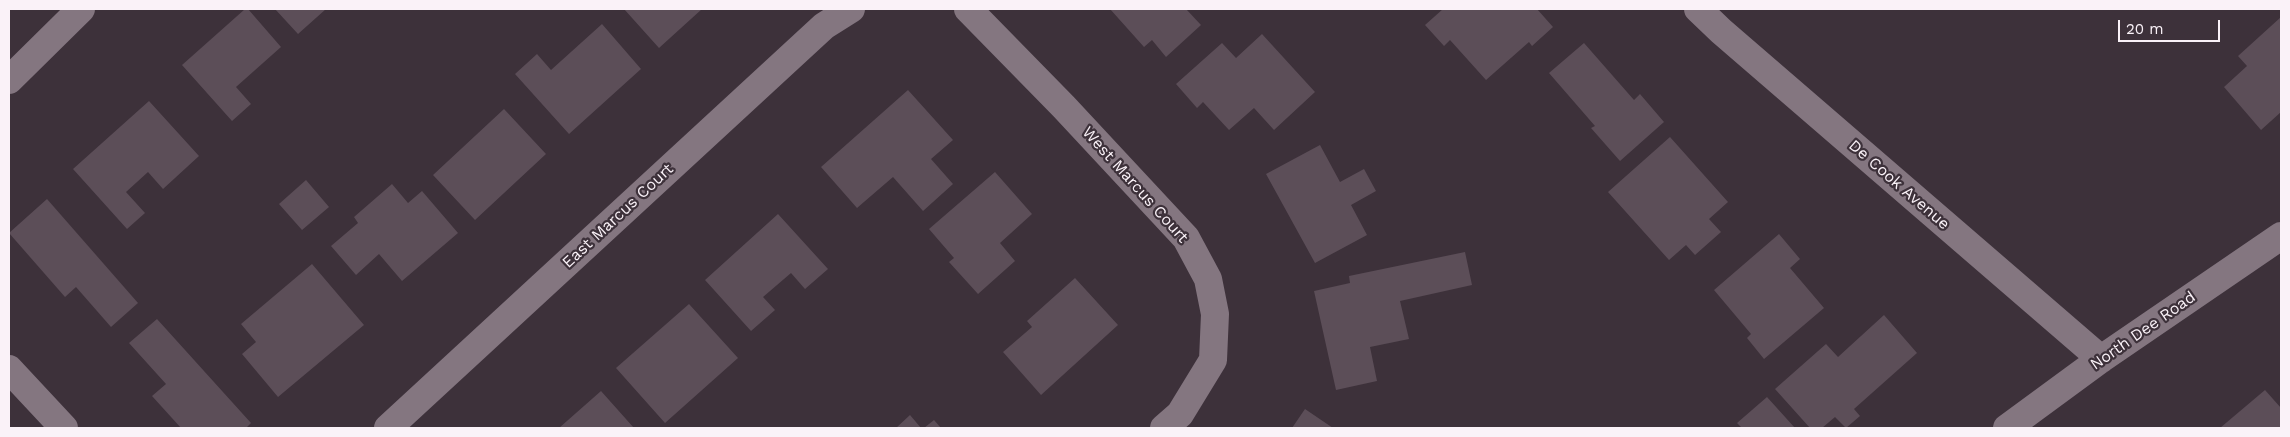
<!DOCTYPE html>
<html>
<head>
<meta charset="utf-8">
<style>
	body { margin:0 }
	#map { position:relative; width:2290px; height:437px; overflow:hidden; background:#3d313a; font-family:"Work Sans",sans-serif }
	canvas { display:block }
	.frame { position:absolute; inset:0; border:10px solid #faf2f8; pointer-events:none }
	.scale { position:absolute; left:2118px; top:20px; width:102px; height:22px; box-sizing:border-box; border:2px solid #faf2f8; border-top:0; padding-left:6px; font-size:15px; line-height:18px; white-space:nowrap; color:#faf2f8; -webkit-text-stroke:4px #3d313a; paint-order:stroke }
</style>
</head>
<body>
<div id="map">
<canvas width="2290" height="437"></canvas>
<div class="frame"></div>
<div class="scale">20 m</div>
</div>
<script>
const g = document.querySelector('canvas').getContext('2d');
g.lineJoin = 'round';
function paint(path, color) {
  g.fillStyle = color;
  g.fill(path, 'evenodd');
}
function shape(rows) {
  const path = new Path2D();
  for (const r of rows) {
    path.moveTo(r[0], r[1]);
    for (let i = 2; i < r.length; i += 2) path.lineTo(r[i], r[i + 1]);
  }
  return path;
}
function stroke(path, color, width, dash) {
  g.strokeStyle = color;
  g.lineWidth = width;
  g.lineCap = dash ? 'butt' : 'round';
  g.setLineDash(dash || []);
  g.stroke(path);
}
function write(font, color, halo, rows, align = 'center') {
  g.font = font + ' "Work Sans",sans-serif';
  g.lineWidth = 4.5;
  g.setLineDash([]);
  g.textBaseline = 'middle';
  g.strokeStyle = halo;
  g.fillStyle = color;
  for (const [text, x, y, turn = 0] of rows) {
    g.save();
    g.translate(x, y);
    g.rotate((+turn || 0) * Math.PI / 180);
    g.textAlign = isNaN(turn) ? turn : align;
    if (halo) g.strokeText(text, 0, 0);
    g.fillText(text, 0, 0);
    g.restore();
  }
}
paint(shape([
	[245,9,248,9,281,47,236,87,251,104,232,121,182,65],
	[275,9,326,9,298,34],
	[624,9,702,9,659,48],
	[1110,9,1186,9,1201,25,1166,57,1152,40,1144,47],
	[1443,9,1537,9,1553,27,1532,46,1529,42,1486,80,1450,40,1444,46,1425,25],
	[2281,17,2281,112,2261,130,2224,87,2247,66,2238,56],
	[602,24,641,69,569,134,515,74,537,54,551,70],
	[1262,34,1315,92,1274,130,1254,108,1229,130,1203,102,1197,108,1176,84,1222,43,1236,58],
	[1584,43,1634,100,1640,94,1664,122,1620,161,1591,128,1595,126,1549,73],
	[908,90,953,140,931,159,953,184,923,211,893,177,857,208,821,167],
	[149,101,199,156,163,189,148,172,126,192,145,213,127,229,73,169],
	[504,109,546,154,475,220,433,175],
	[1670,137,1728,202,1709,219,1721,232,1695,255,1686,245,1669,260,1608,192],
	[1320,145,1340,182,1364,169,1376,191,1351,205,1367,235,1315,263,1266,174],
	[995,172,1032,214,1000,243,1015,261,978,294,949,262,954,258,929,229],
	[306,180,329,207,302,230,279,204],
	[392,184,408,203,422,191,458,233,402,281,379,254,356,275,331,246,358,223,354,217],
	[47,199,138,303,111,327,76,287,65,297,9,233],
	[778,214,828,269,805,289,791,273,763,297,775,310,751,331,705,280],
	[1779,234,1800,259,1790,268,1824,308,1764,359,1747,338,1751,334,1714,290],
	[1465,252,1472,285,1400,301,1409,339,1370,347,1377,381,1336,390,1314,291,1350,283,1349,276],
	[312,264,364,325,278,397,242,354,256,342,241,324],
	[1075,278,1118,325,1041,395,1003,352,1032,327,1027,321],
	[689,304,738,358,665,423,616,368],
	[1884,315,1917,353,1854,409,1860,416,1846,428,1835,417,1822,428,1810,428,1775,389,1826,344,1838,357],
	[157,319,251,423,246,428,181,428,152,396,166,384,129,343],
	[2265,390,2281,408,2281,428,2220,428],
	[601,391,634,428,559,428],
	[1767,397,1795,428,1742,428,1737,423],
	[1305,409,1333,428,1292,428],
	[910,415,921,428,896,428],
	[934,420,941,428,924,428]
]), '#5c4e58');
stroke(shape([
	[968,9,1064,107,1186,238,1208,279,1215,314,1213,360,1180,414,1164,428],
	[1698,9,1721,31,2101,359],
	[9,80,81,9],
	[9,369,64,428],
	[388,428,824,26,851,9],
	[2007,428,2101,359,2281,236]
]), '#847680', 28);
write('16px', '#faf2f8', '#3d313a', [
	["West Marcus Court",1135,185,48],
	["De Cook Avenue",1899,185,41],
	["East Marcus Court",618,216,-43],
	["North Dee Road",2143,331,-35]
]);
</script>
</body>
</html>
